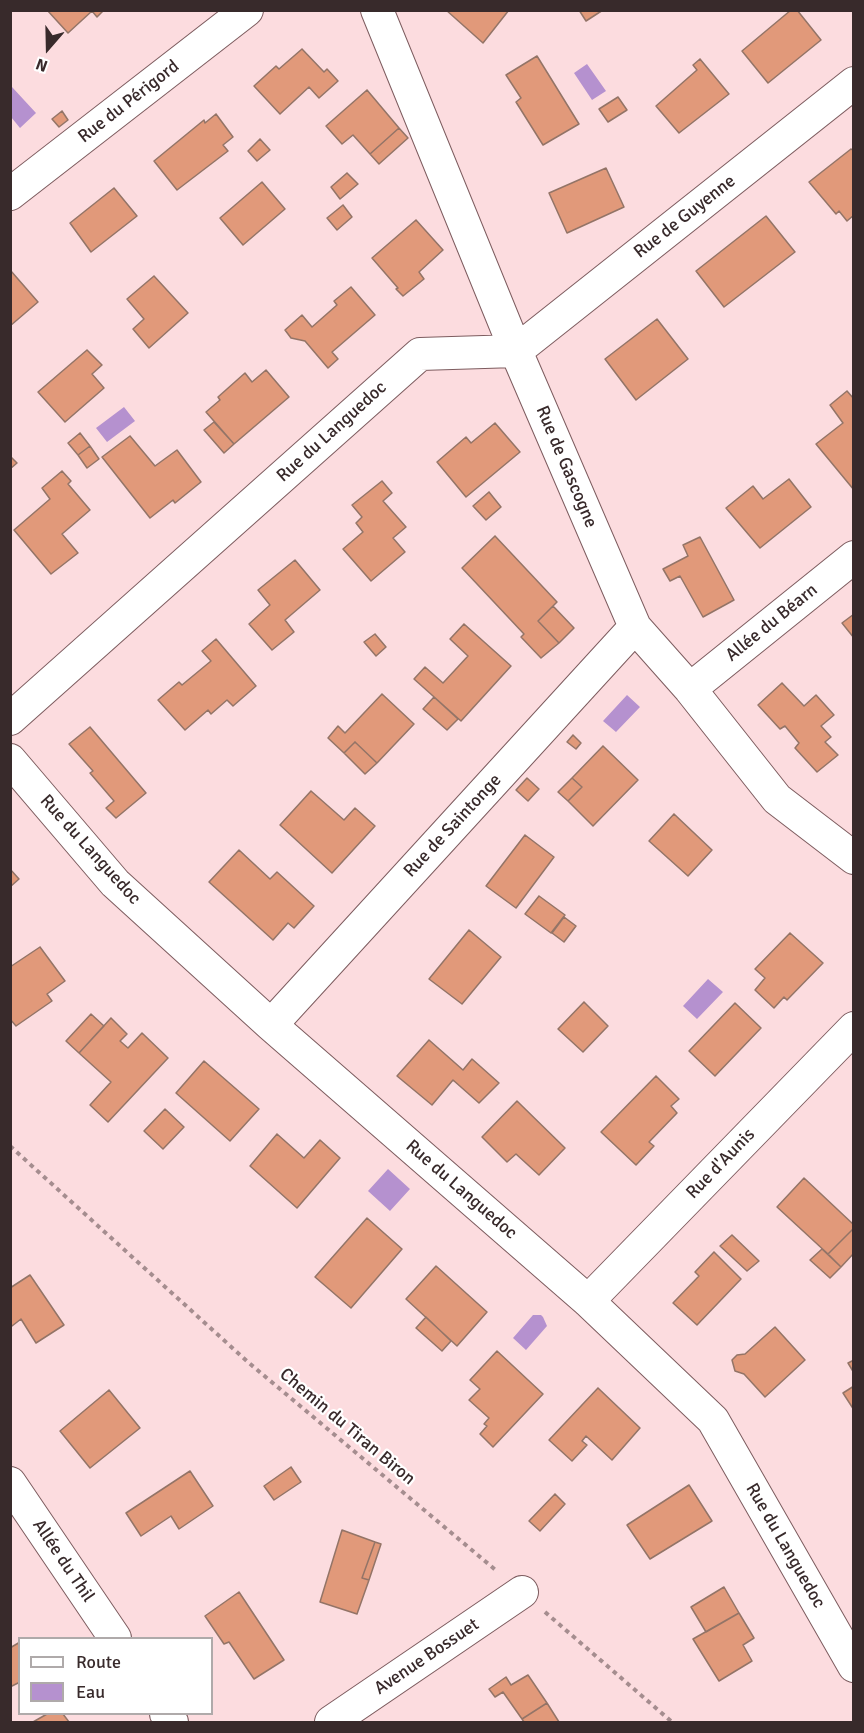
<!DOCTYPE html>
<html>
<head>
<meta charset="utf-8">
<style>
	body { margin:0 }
	#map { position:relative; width:864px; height:1733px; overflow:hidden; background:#fcdcdf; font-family:Signika,sans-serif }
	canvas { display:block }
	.frame { position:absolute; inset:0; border:12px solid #382a2b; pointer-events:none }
	.legend { position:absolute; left:18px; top:1637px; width:195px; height:78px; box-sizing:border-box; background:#fff; border:2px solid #afaaaa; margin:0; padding:8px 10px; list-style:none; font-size:18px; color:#382a2b }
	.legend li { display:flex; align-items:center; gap:12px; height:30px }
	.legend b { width:30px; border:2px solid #afaaaa }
	.north { position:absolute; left:18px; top:18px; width:60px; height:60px; -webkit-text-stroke:4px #fff; paint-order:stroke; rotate:200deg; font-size:16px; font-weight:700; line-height:24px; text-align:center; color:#382a2b }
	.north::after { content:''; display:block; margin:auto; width:21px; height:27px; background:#382a2b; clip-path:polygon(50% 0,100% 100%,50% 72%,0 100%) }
</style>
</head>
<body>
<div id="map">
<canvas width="864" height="1733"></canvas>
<div class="frame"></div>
<ul class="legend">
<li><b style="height:8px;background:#fff"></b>Route</li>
<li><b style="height:16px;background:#b591cf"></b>Eau</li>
</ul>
<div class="north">N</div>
</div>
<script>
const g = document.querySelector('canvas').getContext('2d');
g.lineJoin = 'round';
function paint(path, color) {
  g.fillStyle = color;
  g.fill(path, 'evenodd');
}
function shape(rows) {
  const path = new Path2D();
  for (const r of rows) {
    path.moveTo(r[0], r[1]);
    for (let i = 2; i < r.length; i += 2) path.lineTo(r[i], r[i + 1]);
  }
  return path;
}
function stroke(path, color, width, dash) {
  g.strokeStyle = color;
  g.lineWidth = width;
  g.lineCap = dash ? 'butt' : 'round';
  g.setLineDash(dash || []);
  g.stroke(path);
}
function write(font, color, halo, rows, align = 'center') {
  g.font = font + ' Signika,sans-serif';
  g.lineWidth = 4.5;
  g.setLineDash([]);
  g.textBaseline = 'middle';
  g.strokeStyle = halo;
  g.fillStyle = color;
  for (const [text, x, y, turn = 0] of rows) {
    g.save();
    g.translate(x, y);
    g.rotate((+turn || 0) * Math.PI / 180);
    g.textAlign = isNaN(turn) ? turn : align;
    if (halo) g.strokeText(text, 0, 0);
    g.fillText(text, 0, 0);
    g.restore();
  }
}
paint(shape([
	[587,64,606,91,592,100,574,73],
	[12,87,36,113,20,128,11,117,11,89],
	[124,407,135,421,107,442,96,428],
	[627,695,640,707,616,732,603,721],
	[708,979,723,992,697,1019,683,1006],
	[388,1169,410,1189,390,1211,368,1191],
	[533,1315,541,1315,543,1317,547,1326,526,1350,513,1338]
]), '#b591cf');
const building = shape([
	[47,10,104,10,97,17,92,11,68,33,47,10],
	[446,10,509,10,483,43,446,10],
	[579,10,603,10,586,21,579,10],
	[791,10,797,10,821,40,768,83,742,51,791,10],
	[302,49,324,72,327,69,338,81,319,98,309,87,280,114,254,86,276,66,279,69,302,49],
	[537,56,579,124,543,145,516,102,521,98,506,75,537,56],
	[700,59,729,94,679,133,656,106,697,70,693,65,700,59],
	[367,90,399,128,370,154,353,135,342,144,326,126,367,90],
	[618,97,627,110,608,122,599,109,618,97],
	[62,111,68,120,59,127,52,119,62,111],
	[216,114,233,137,223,145,228,151,177,190,154,161,204,120,205,123,216,114],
	[399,128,408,138,379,164,370,154,399,128],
	[260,139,270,150,257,161,248,151,260,139],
	[851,149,854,151,854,215,847,221,839,211,836,214,809,182,851,149],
	[606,168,624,207,567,233,549,193,606,168],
	[347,173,358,184,340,199,331,187,347,173],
	[262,182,285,209,243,245,220,218,262,182],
	[114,188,137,216,91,252,70,223,114,188],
	[343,205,352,217,337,230,327,218,343,205],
	[766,216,795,252,724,307,696,271,766,216],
	[416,220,443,250,419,272,424,279,403,296,396,289,398,288,372,258,416,220],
	[11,271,38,302,10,326,10,272,11,271],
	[154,276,188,313,149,348,133,329,144,319,127,299,154,276],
	[351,287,375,315,332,352,338,359,328,368,305,341,291,338,285,330,302,315,312,327,337,305,334,301,351,287],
	[657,319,688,359,636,400,605,359,657,319],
	[87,350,102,365,92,374,104,388,65,422,38,392,87,350],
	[266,370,289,397,234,444,206,412,220,400,218,397,245,373,252,382,266,370],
	[847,391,854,399,854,490,816,444,843,423,830,405,847,391],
	[214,422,234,444,224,453,204,430,214,422],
	[495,423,520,452,466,497,437,462,466,437,471,443,495,423],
	[80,433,90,446,78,455,68,443,80,433],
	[130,436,155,466,177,450,201,482,175,503,173,500,150,518,102,457,130,436],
	[90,446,99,459,87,468,78,455,90,446],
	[10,456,17,463,10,469,10,456],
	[62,471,71,481,68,484,90,510,62,534,78,553,51,574,14,530,50,499,42,488,62,471],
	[789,479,811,507,760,548,726,508,753,486,763,499,789,479],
	[382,481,392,493,383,501,406,527,393,538,405,552,371,581,343,549,363,532,356,523,362,517,352,505,382,481],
	[489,492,501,507,486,520,473,506,489,492],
	[495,536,557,602,538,621,559,643,541,658,521,637,524,634,462,568,495,536],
	[700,537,734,600,703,617,680,576,670,581,663,569,688,556,683,545,700,537],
	[295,560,320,590,285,620,294,632,272,650,249,624,270,605,258,590,295,560],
	[553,606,574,628,559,643,538,621,553,606],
	[854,614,854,638,842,623,854,614],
	[464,624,511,666,461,721,414,679,425,667,443,683,468,656,450,639,464,624],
	[375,634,386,647,376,656,364,642,375,634],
	[216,639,256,686,233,706,227,700,211,714,208,710,185,730,158,700,179,682,182,685,211,661,202,651,216,639],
	[782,683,804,706,816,695,834,715,821,726,831,737,825,742,838,755,817,772,795,748,799,743,785,726,780,729,758,705,782,683],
	[382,694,414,724,377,763,355,742,344,753,328,738,338,726,345,733,382,694],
	[434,697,458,719,447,730,423,709,434,697],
	[90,727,146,793,116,818,106,808,114,801,90,773,93,771,69,744,90,727],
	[573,735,581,743,576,749,567,742,573,735],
	[355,742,377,763,365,774,344,753,355,742],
	[603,746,638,780,593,826,568,801,582,787,572,778,603,746],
	[527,778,539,789,528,801,516,790,527,778],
	[572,778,582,787,568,801,558,792,572,778],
	[311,791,344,820,355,808,375,826,332,873,280,825,311,791],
	[674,814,712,850,688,876,649,841,674,814],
	[525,835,554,857,516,908,486,886,525,835],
	[239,850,270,879,277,872,314,906,294,928,288,923,273,940,209,882,239,850],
	[10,869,19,879,10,887,10,869],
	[539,896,565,915,551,933,525,914,539,896],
	[564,917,576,926,564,942,552,933,564,917],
	[469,930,501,957,462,1004,429,979,469,930],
	[790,933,823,963,787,1000,784,997,774,1008,755,990,765,978,755,969,790,933],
	[40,947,65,981,47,994,52,1001,16,1026,10,1019,10,967,40,947],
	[584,1002,608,1026,583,1052,558,1029,584,1002],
	[735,1003,761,1028,715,1076,689,1051,735,1003],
	[91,1014,104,1026,79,1053,66,1041,91,1014],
	[111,1018,127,1034,120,1041,128,1048,142,1033,168,1058,108,1122,90,1105,111,1082,79,1053,111,1018],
	[429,1040,463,1070,472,1059,499,1083,479,1103,453,1080,432,1105,397,1076,429,1040],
	[204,1061,259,1109,230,1141,176,1093,204,1061],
	[656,1076,679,1099,671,1106,677,1113,649,1142,654,1146,636,1165,601,1132,656,1076],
	[517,1101,565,1148,539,1175,516,1154,507,1162,482,1137,517,1101],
	[165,1109,184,1127,163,1149,144,1131,165,1109],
	[277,1134,304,1158,320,1140,340,1158,297,1208,250,1166,277,1134],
	[804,1178,854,1225,854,1228,828,1254,777,1207,804,1178],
	[367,1218,402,1249,351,1308,315,1277,367,1218],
	[854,1228,854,1253,841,1267,828,1254,854,1228],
	[732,1235,759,1261,747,1271,720,1246,732,1235],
	[822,1249,841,1267,830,1278,810,1260,822,1249],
	[714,1252,741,1279,697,1325,673,1303,699,1276,695,1272,714,1252],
	[436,1266,487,1312,457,1346,406,1299,436,1266],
	[30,1275,64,1325,36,1343,21,1319,12,1326,10,1323,10,1288,30,1275],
	[426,1317,451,1341,442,1351,416,1328,426,1317],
	[775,1327,805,1360,765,1397,744,1374,735,1371,732,1360,737,1355,745,1354,775,1327],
	[497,1351,543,1394,493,1447,480,1434,487,1426,484,1424,489,1418,469,1400,480,1389,470,1380,497,1351],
	[854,1360,854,1373,848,1363,854,1360],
	[854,1386,854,1410,843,1393,854,1386],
	[598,1388,640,1428,612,1460,586,1436,582,1441,587,1445,572,1461,549,1440,598,1388],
	[109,1390,140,1428,90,1468,60,1431,109,1390],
	[291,1467,301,1482,274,1500,264,1486,291,1467],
	[190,1471,213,1506,179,1529,171,1516,141,1536,126,1513,190,1471],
	[689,1485,712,1521,650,1559,627,1525,689,1485],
	[555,1494,565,1504,540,1531,529,1521,555,1494],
	[342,1530,375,1542,362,1578,369,1580,357,1614,320,1602,342,1530],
	[375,1542,381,1544,369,1580,362,1578,375,1542],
	[724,1587,739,1613,706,1632,691,1607,724,1587],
	[239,1592,284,1660,254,1679,229,1642,224,1644,205,1616,239,1592],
	[739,1613,754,1638,743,1645,752,1661,719,1681,693,1639,739,1613],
	[20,1642,20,1682,10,1687,10,1648,20,1642],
	[528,1675,547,1703,522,1719,503,1692,495,1697,489,1689,506,1677,511,1685,528,1675],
	[547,1703,559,1722,524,1722,522,1719,547,1703],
	[47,1714,63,1714,69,1722,33,1722,47,1714]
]);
paint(building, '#e1997a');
stroke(building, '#937467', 1.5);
const street = shape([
	[377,10,516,351,635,627,690,689,777,799,854,858],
	[10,194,247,10],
	[690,689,854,557],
	[10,719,420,354,516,351,854,83],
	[10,760,115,883,271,1025,588,1301,713,1420,854,1666],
	[271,1025,635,627],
	[588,1301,854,1028],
	[10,1483,115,1638],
	[166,1714,172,1722],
	[331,1722,522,1592]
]);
stroke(street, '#7d5c5f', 34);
stroke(shape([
	[10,1146,249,1363,498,1572],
	[545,1612,672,1722]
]), '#a58d8f', 4, [4.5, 4.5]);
stroke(street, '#fff', 32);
write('18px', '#382a2b', '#fff', [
	["Rue du Périgord",129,102,-38],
	["Rue de Guyenne",685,217,-38],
	["Rue du Languedoc",332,432,-42],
	["Rue de Gascogne",566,467,67],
	["Allée du Béarn",772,623,-39],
	["Rue de Saintonge",453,826,-47],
	["Rue du Languedoc",90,850,48],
	["Rue d'Aunis",721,1164,-46],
	["Rue du Languedoc",461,1190,41],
	["Chemin du Tiran Biron",347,1427,40],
	["Rue du Languedoc",785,1546,60],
	["Allée du Thil",63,1561,56],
	["Avenue Bossuet",427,1657,-34]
]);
</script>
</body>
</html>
